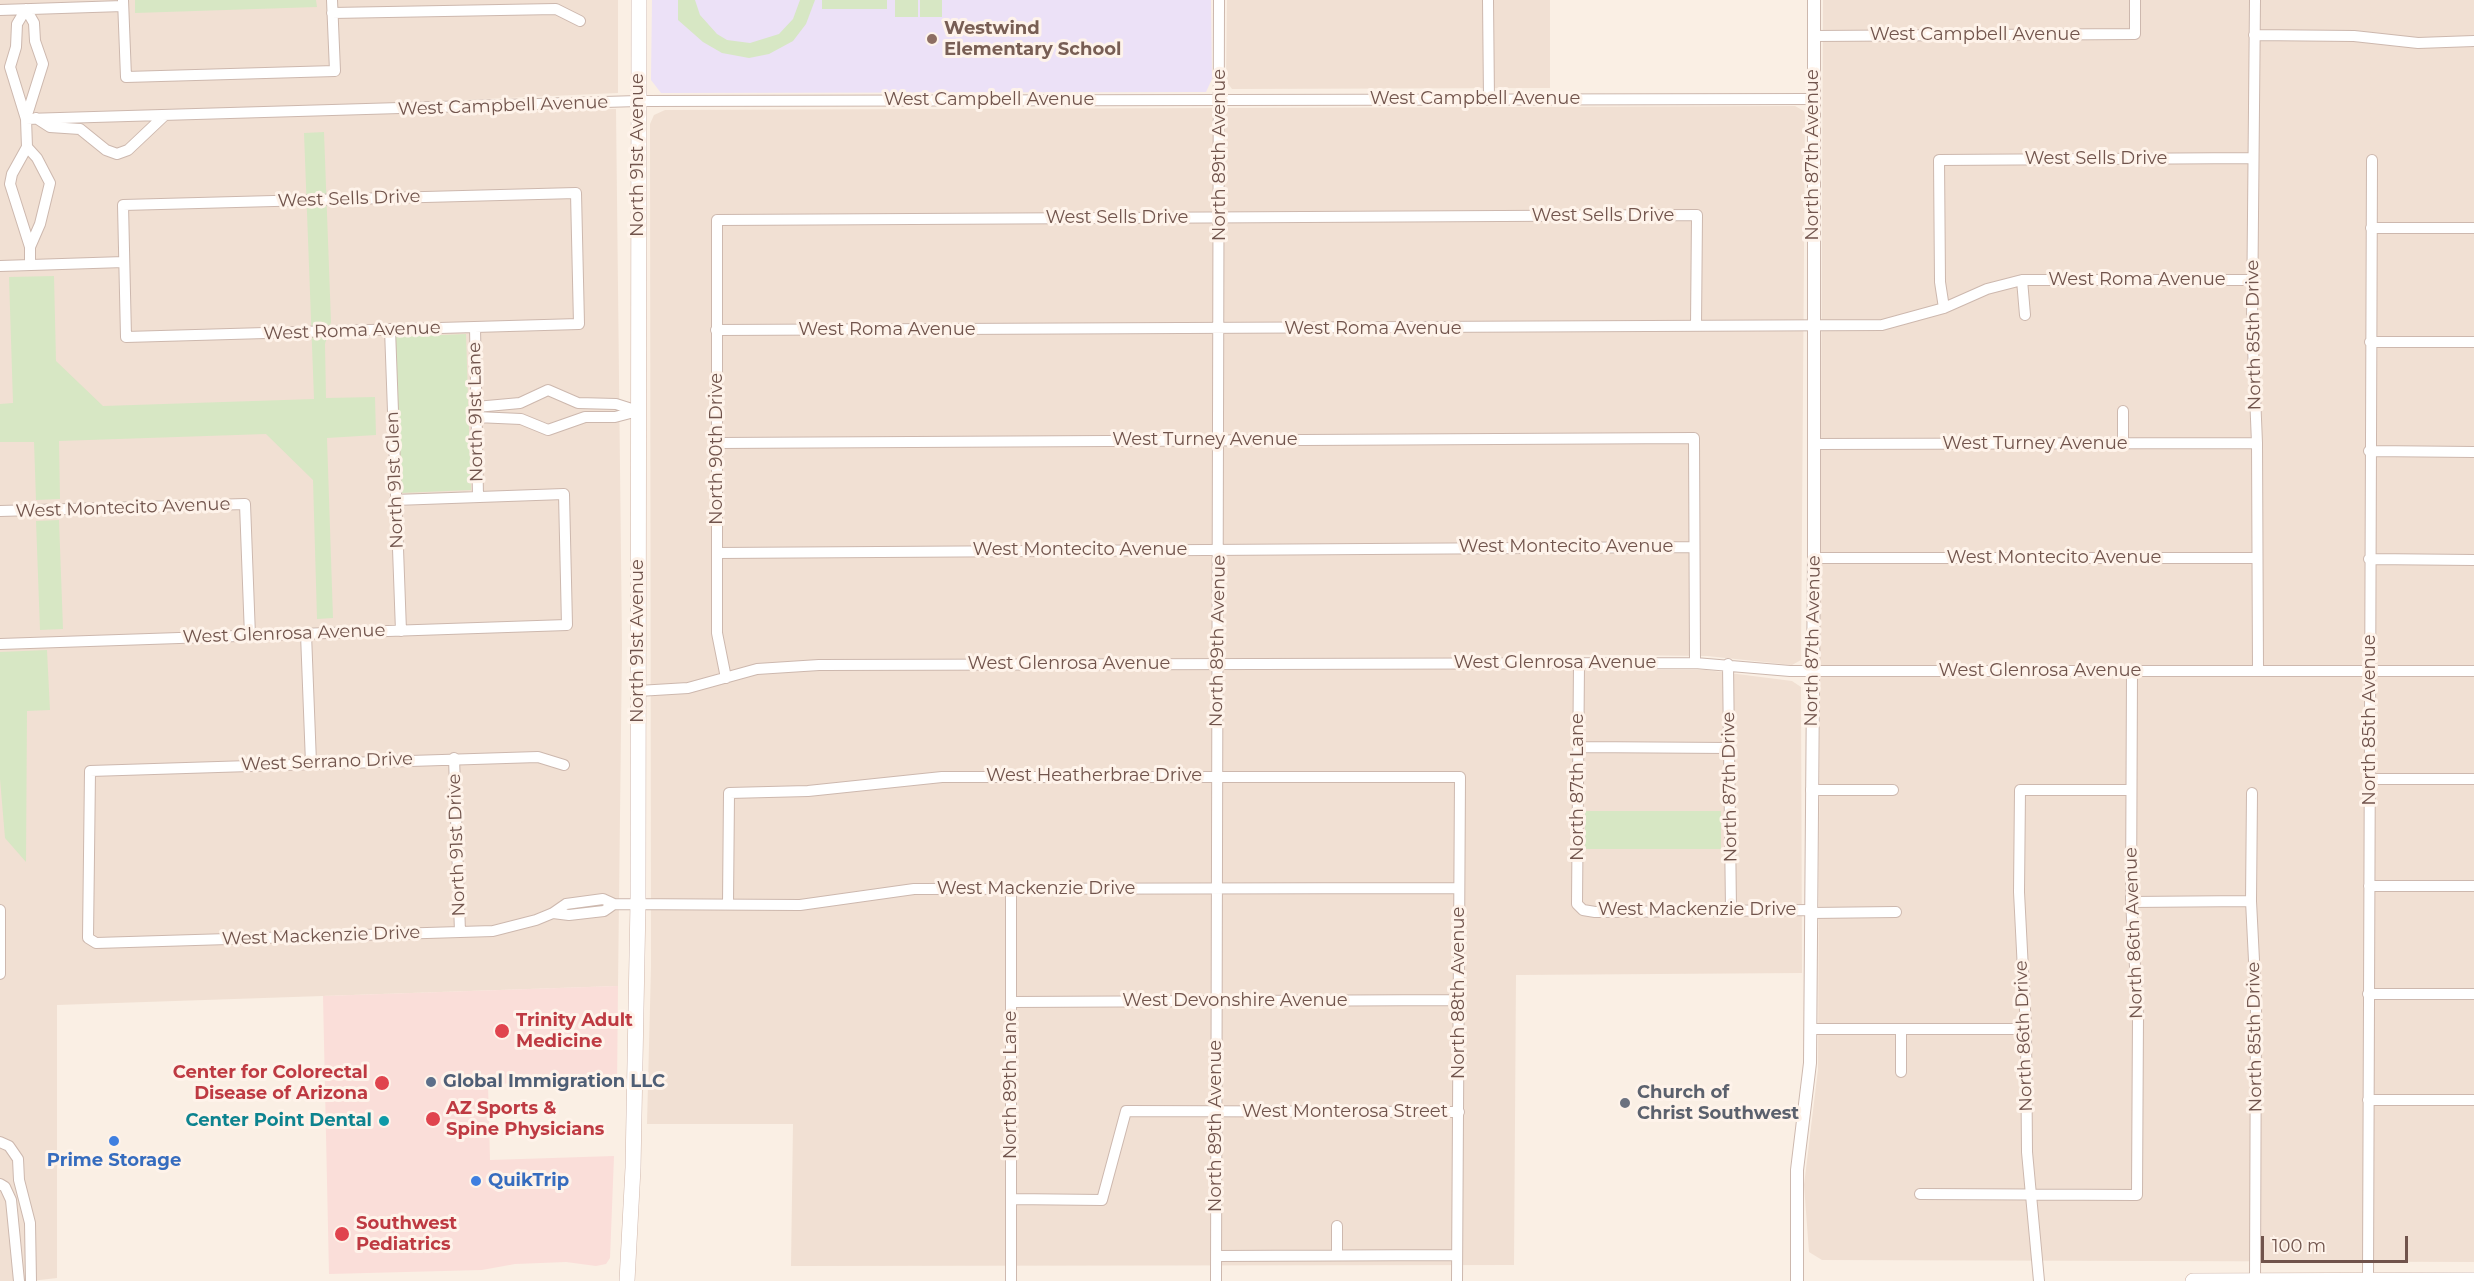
<!DOCTYPE html>
<html>
<head>
<meta charset="utf-8">
<style>
	body { margin:0 }
	#map { position:relative; width:2474px; height:1281px; overflow:hidden; background:#faefe4; font-family:Montserrat,sans-serif }
	canvas { display:block }
	.scale { position:absolute; left:2261px; top:1236px; width:147px; height:27px; box-sizing:border-box; border:3px solid #71544c; border-top:0; padding-left:8px; font-size:18px; line-height:21px; white-space:nowrap; color:#71544c; -webkit-text-stroke:4px #fef3ea; paint-order:stroke }
</style>
</head>
<body>
<div id="map">
<canvas width="2474" height="1281"></canvas>
<div class="scale">100 m</div>
</div>
<script>
const g = document.querySelector('canvas').getContext('2d');
g.lineJoin = 'round';
function paint(path, color) {
  g.fillStyle = color;
  g.fill(path, 'evenodd');
}
function shape(rows) {
  const path = new Path2D();
  for (const r of rows) {
    path.moveTo(r[0], r[1]);
    for (let i = 2; i < r.length; i += 2) path.lineTo(r[i], r[i + 1]);
  }
  return path;
}
function stroke(path, color, width, dash) {
  g.strokeStyle = color;
  g.lineWidth = width;
  g.lineCap = dash ? 'butt' : 'round';
  g.setLineDash(dash || []);
  g.stroke(path);
}
function write(font, color, halo, rows, align = 'center') {
  g.font = font + ' Montserrat,sans-serif';
  g.lineWidth = 6;
  g.setLineDash([]);
  g.textBaseline = 'middle';
  g.strokeStyle = halo;
  g.fillStyle = color;
  for (const [text, x, y, turn = 0] of rows) {
    g.save();
    g.translate(x, y);
    g.rotate((+turn || 0) * Math.PI / 180);
    g.textAlign = isNaN(turn) ? turn : align;
    if (halo) g.strokeText(text, 0, 0);
    g.fillText(text, 0, 0);
    g.restore();
  }
}
paint(shape([
	[0,0,618,0,618,93,43,119,616,109,622,646,618,986,57,1005,57,1278,31,1281,0,1281],
	[1227,0,1550,0,1550,88,1232,89,1226,81],
	[1823,0,2474,0,2474,1262,1822,1260,1809,1252,1804,1185,1818,1069],
	[1795,106,1804,111,1805,115,1801,660,1792,665,1707,656,1518,654,1519,670,1706,670,1792,681,1801,687,1802,973,1516,975,1514,1265,791,1266,793,1124,647,1124,651,967,650,124,654,115,665,110]
]), '#f1e0d3');
paint(shape([
	[618,986,617,1087,595,1087,573,1082,488,1084,490,1160,614,1156,610,1258,606,1264,596,1266,566,1262,515,1264,482,1270,329,1274,323,996]
]), '#faded9');
paint(shape([
	[652,0,1211,0,1212,79,1206,92,661,93,651,80]
]), '#ece1f7');
paint(shape([
	[135,0,316,0,317,7,135,13],
	[678,0,695,0,700,15,717,34,727,40,750,43,779,34,793,19,800,0,815,0,806,24,793,41,769,54,749,58,722,53,703,42,678,20],
	[822,0,887,0,887,9,822,9],
	[895,0,918,0,918,17,895,17],
	[920,0,942,0,942,17,920,17],
	[324,132,331,322,325,344,326,398,375,397,376,435,327,438,333,618,317,619,313,480,266,434,59,441,60,499,36,500,34,442,0,442,0,404,13,403,9,277,54,276,56,361,103,406,314,399,304,133],
	[466,334,471,490,401,493,395,337],
	[59,520,63,629,40,630,36,521],
	[47,650,50,710,27,711,26,862,5,838,0,779,0,652],
	[1585,811,1721,811,1721,849,1585,849]
]), '#d7e7c4');
const minor = shape([
	[123,0,126,77,335,71,332,0],
	[1488,0,1489,99],
	[2255,0,2252,323,2257,443,2258,670],
	[26,9,17,24,16,47,10,67,26,119,27,147,12,174,10,184,30,247,30,265],
	[26,9,34,23,35,41,43,64,26,118],
	[0,10,123,6],
	[332,13,556,9,580,21],
	[2254,35,2354,36,2418,43,2474,41],
	[1814,36,2135,34,2135,0],
	[36,118,50,127,80,129,106,150,117,154,128,150,164,116],
	[26,119,638,101,1814,99],
	[27,147,37,158,50,183,40,224,30,247],
	[576,193,579,324,126,337,123,205,576,193],
	[2371,228,2474,228],
	[0,266,124,262],
	[2022,280,2025,315],
	[1944,308,1940,282,1939,160,2253,158],
	[475,327,478,497],
	[390,329,401,631],
	[716,330,1882,325,1944,308,1987,289,2022,280,2252,280],
	[2370,342,2474,342],
	[476,407,520,403,548,390,578,403,616,404,638,411],
	[2123,411,2123,444],
	[476,417,521,419,548,430,585,417,615,417,638,411],
	[717,443,1694,438,1695,663],
	[1813,444,2257,443],
	[2369,451,2474,452],
	[0,511,245,504,250,636],
	[717,553,1694,547],
	[1814,558,2257,558],
	[2369,559,2474,560],
	[306,634,311,763],
	[0,644,567,625,564,494,395,500],
	[1579,663,1577,904,1583,910,1595,912,1811,910],
	[1728,664,1731,910],
	[726,678,717,633,717,220,1697,215,1696,326],
	[638,691,688,688,757,669,819,665,1695,663,1790,671,2474,671],
	[1578,747,1729,748],
	[454,758,460,932],
	[564,765,538,757,90,771,88,938,96,943,493,931,536,920,553,913,566,904,603,899,614,904,800,905,914,889,1459,888],
	[2370,779,2474,779],
	[1811,790,1893,790],
	[2252,793,2251,901,2256,1000,2255,1281],
	[2369,886,2474,886],
	[2131,902,2251,901],
	[728,904,729,793,808,791,942,777,1460,777,1457,1281],
	[0,910,0,974],
	[553,913,569,915,604,911,614,904],
	[1811,913,1896,912],
	[2368,994,2474,994],
	[1011,1002,1459,1000],
	[1810,1029,2026,1029],
	[1901,1072,1901,1029],
	[2368,1100,2474,1100],
	[0,1142,9,1146,18,1159,19,1180,30,1223,31,1281],
	[0,1184,5,1187,11,1200,19,1281],
	[1920,1194,2137,1195,2138,1015,2131,902,2132,671],
	[1011,1199,1102,1200,1126,1111,1459,1112],
	[1337,1226,1337,1255],
	[1216,1256,1457,1255],
	[2368,1280,2372,160],
	[1011,1281,1011,890],
	[1216,1281,1219,0],
	[2039,1281,2027,1152,2026,1029,2019,892,2020,790,2131,790]
]);
const tertiary = shape([
	[1797,1281,1797,1170,1810,1063,1814,558,1814,0]
]);
const secondary = shape([
	[627,1281,633,1168,638,903,639,0],
	[2193,1281,2474,1280]
]);
stroke(minor, '#cdb8ae', 12);
stroke(tertiary, '#cdb8ae', 14);
stroke(secondary, '#d0b7ac', 16);
stroke(minor, '#fff', 10);
stroke(tertiary, '#fff', 12);
stroke(secondary, '#fff', 15);
for (const [x, y, r, color] of [
	[932,39,6,"#8d6e63"],
	[502,1031,8,"#e0444e"],
	[431,1082,6,"#5c6f8a"],
	[382,1083,8,"#e0444e"],
	[1625,1103,6,"#6b7280"],
	[433,1119,8,"#e0444e"],
	[384,1121,6,"#0f9aa8"],
	[114,1141,6,"#3f7fe0"],
	[476,1181,6,"#3f7fe0"],
	[342,1234,8,"#e0444e"]
]) {
  const dot = new Path2D();
  dot.arc(x, y, r, 0, 2 * Math.PI);
  g.fillStyle = color;
  g.fill(dot);
  stroke(dot, '#fef3ea', 2);
}
write('bold 18px', '#785e54', '#fef3ea', [
	["Westwind",944,29],
	["Elementary School",944,50]
], 'left');
write('18px', '#71544c', '#fef3ea', [
	["West Campbell Avenue",1975,35],
	["West Campbell Avenue",1475,99],
	["West Campbell Avenue",989,100],
	["West Campbell Avenue",503,106,-2],
	["North 91st Avenue",638,155,-90],
	["North 89th Avenue",1220,155,-90],
	["North 87th Avenue",1813,155,-90],
	["West Sells Drive",2096,159],
	["West Sells Drive",349,199,-2],
	["West Sells Drive",1603,216],
	["West Sells Drive",1117,218],
	["West Roma Avenue",2137,280],
	["West Roma Avenue",1373,329],
	["West Roma Avenue",887,330],
	["West Roma Avenue",352,331,-2],
	["North 85th Drive",2254,335,-91],
	["North 91st Lane",476,412,-91],
	["West Turney Avenue",1205,440],
	["West Turney Avenue",2035,444],
	["North 90th Drive",717,449,-90],
	["North 91st Glen",395,480,-92],
	["West Montecito Avenue",123,508,-2],
	["West Montecito Avenue",1566,547],
	["West Montecito Avenue",1080,550],
	["West Montecito Avenue",2054,558],
	["West Glenrosa Avenue",284,634,-2],
	["North 91st Avenue",638,641,-90],
	["North 89th Avenue",1218,641,-89],
	["North 87th Avenue",1813,641,-89],
	["West Glenrosa Avenue",1555,663],
	["West Glenrosa Avenue",1069,664],
	["West Glenrosa Avenue",2040,671],
	["North 85th Avenue",2370,720,-90],
	["West Serrano Drive",327,762,-2],
	["West Heatherbrae Drive",1094,776],
	["North 87th Lane",1578,787,-90],
	["North 87th Drive",1730,787,-91],
	["North 91st Drive",457,845,-92],
	["West Mackenzie Drive",1036,889],
	["West Mackenzie Drive",1697,910],
	["North 86th Avenue",2134,933,-92],
	["West Mackenzie Drive",321,936,-2],
	["North 88th Avenue",1459,993,-90],
	["West Devonshire Avenue",1235,1001],
	["North 86th Drive",2024,1036,-92],
	["North 85th Drive",2255,1037,-91],
	["North 89th Lane",1011,1085,-90],
	["West Monterosa Street",1345,1112],
	["North 89th Avenue",1216,1126,-90]
]);
write('bold 18px', '#be3a42', '#fef3ea', [
	["Trinity Adult",516,1021],
	["Medicine",516,1042],
	["Center for Colorectal",368,1073,"right"],
	["Disease of Arizona",368,1094,"right"],
	["AZ Sports &",446,1109],
	["Spine Physicians",446,1130],
	["Southwest",356,1224],
	["Pediatrics",356,1245]
], 'left');
write('bold 18px', '#4e5e75', '#fef3ea', [
	["Global Immigration LLC",443,1082]
], 'left');
write('bold 18px', '#5b616d', '#fef3ea', [
	["Church of",1637,1093],
	["Christ Southwest",1637,1114]
], 'left');
write('bold 18px', '#0d838f', '#fef3ea', [
	["Center Point Dental",372,1121]
], 'right');
write('bold 18px', '#366cbe', '#fef3ea', [
	["Prime Storage",114,1161],
	["QuikTrip",488,1181,"left"]
]);
</script>
</body>
</html>
